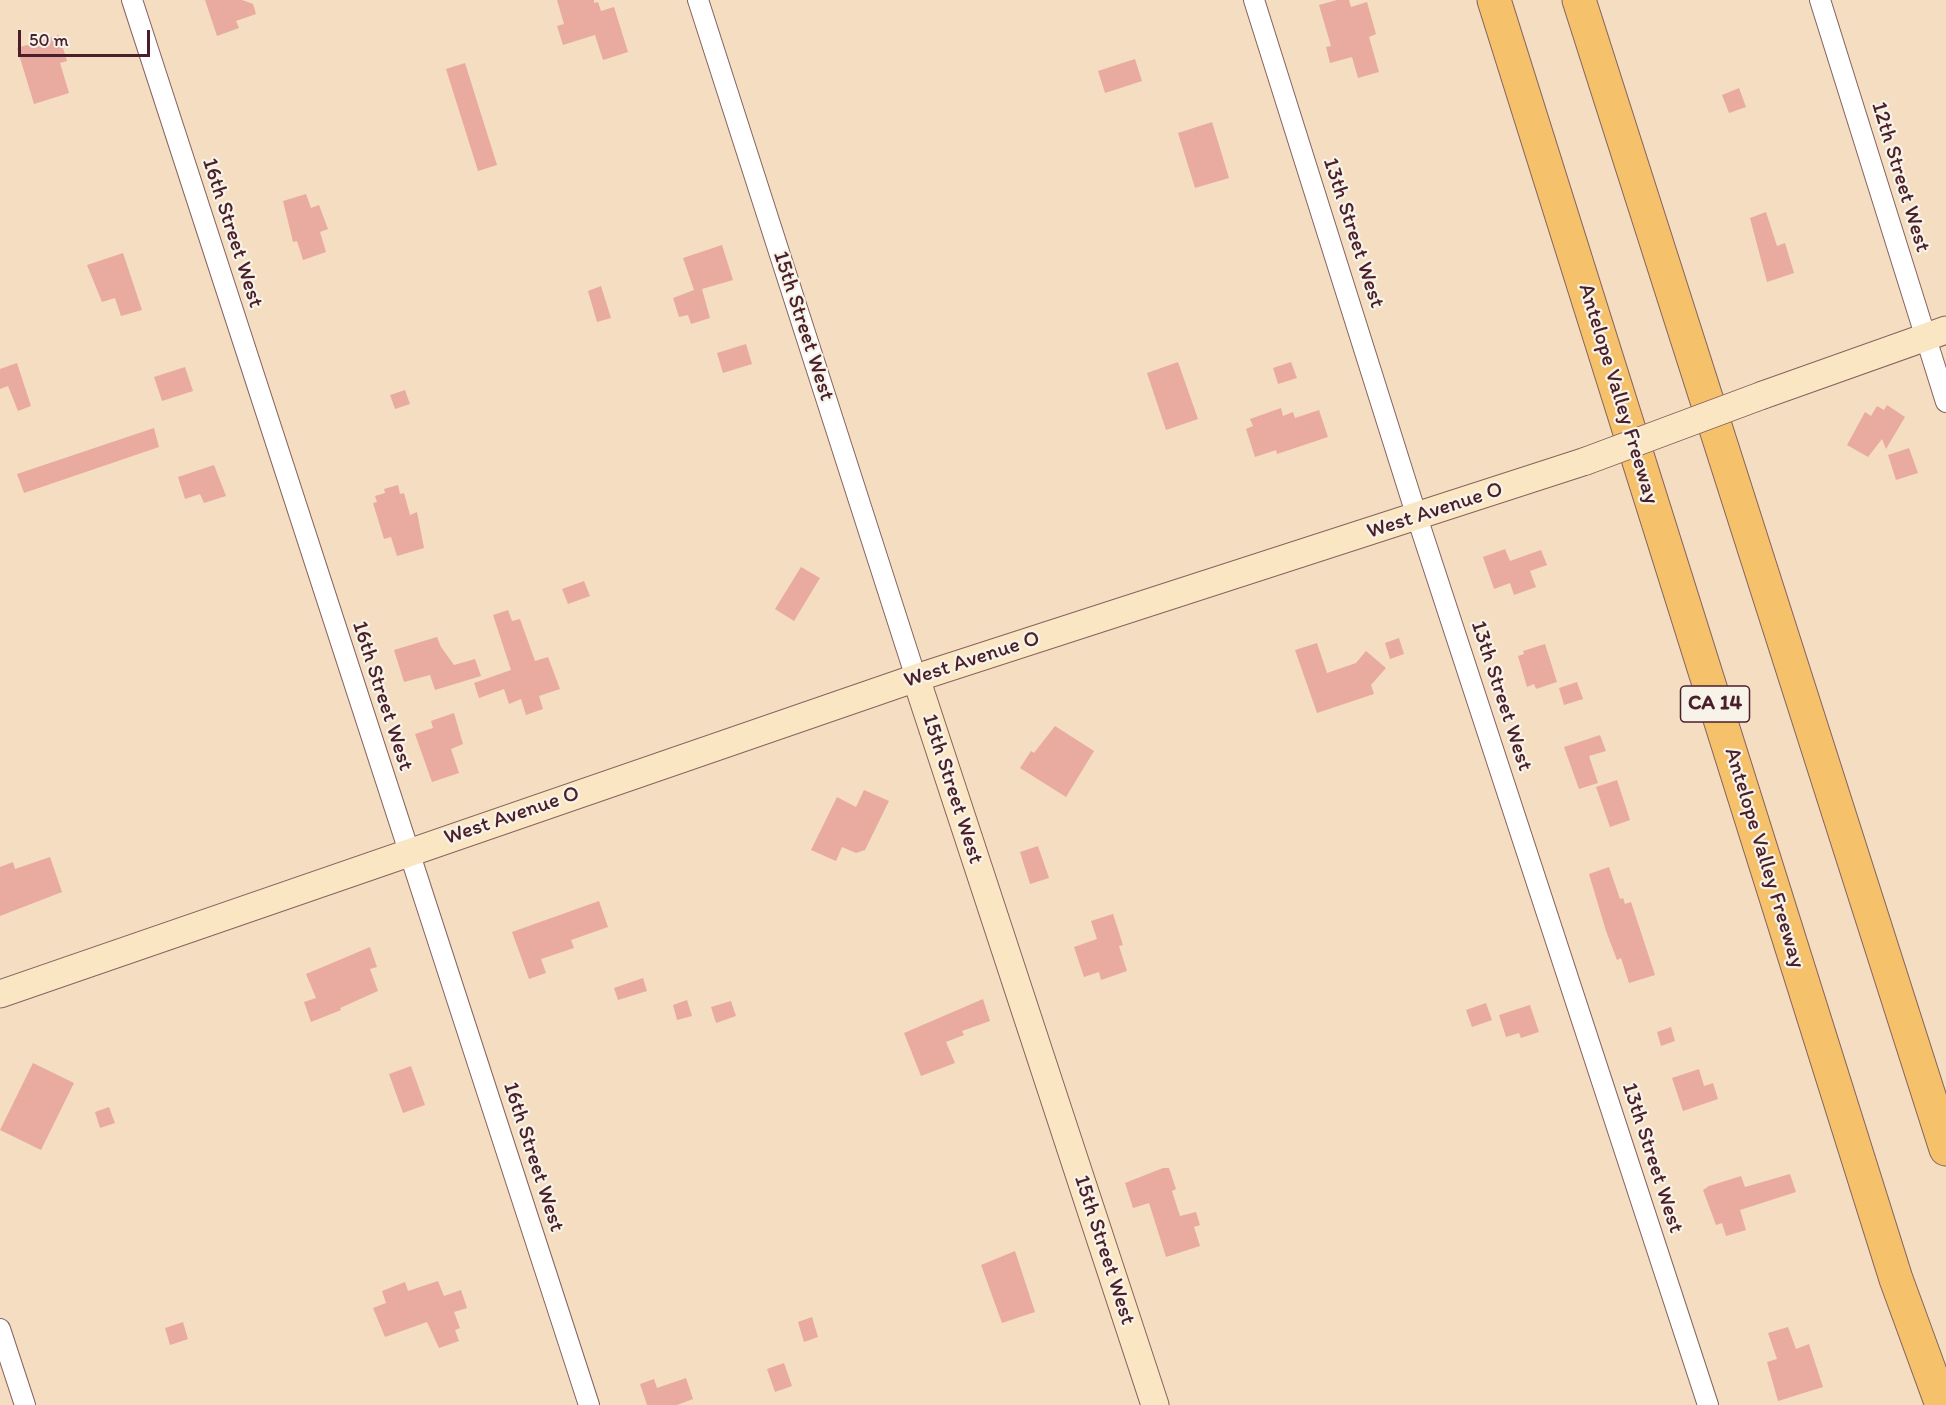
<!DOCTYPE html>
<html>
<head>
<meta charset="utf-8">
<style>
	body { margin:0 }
	#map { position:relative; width:1946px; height:1405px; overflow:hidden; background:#f4ddc0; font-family:Itim,sans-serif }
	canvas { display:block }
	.scale { position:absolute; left:18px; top:30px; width:132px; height:27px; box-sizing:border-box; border:3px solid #4a1f2b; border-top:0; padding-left:8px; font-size:18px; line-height:21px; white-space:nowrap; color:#4a1f2b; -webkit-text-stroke:4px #f7f3e8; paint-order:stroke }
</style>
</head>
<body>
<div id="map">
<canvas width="1946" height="1405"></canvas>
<div class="scale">50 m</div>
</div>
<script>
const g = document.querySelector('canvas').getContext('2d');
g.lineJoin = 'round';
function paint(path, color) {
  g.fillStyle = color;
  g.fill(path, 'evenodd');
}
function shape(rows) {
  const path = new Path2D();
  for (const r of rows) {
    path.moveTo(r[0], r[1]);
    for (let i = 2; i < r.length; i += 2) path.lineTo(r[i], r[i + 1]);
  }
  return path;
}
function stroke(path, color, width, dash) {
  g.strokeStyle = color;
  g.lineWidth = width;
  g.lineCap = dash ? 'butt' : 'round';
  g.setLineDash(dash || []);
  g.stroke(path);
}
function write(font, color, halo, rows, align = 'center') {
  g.font = font + ' Itim,sans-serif';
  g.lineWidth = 4.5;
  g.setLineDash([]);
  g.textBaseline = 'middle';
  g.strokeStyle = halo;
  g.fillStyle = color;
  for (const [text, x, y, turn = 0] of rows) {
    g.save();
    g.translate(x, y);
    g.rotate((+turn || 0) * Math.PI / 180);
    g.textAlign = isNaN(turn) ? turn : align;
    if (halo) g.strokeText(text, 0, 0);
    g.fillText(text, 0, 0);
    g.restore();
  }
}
paint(shape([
	[205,0,242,0,253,4,256,14,236,21,239,28,217,36],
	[557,0,594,0,594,3,598,2,601,11,614,7,628,52,603,60,595,35,563,45,557,26,564,24],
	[1337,0,1349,0,1351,7,1367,2,1376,34,1369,37,1379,72,1358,78,1352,57,1330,63,1326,47,1331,46,1319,5],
	[59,35,67,61,60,63,69,93,34,104,17,48],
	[1135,59,1142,81,1105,93,1098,71],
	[465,63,497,165,478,171,446,69],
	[1739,88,1746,107,1729,113,1722,95],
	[1212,122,1229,178,1195,188,1178,133],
	[306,194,311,208,319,205,328,229,320,232,326,252,303,260,297,241,293,242,283,201],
	[1766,212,1777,246,1785,243,1794,273,1767,282,1750,218],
	[722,245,733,280,702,289,710,318,691,324,688,315,679,317,673,298,694,290,683,258],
	[123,253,142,310,121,316,115,298,102,302,87,265],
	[601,286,611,318,597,322,588,291],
	[746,344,752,364,723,373,717,353],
	[1178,362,1198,419,1166,430,1147,373],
	[1291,362,1297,378,1278,384,1273,368],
	[17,363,31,406,18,411,8,386,0,389,0,369],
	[185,367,193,391,162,401,154,377],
	[405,390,410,404,395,409,390,395],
	[1887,405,1905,417,1886,449,1882,439,1868,457,1847,445,1865,412,1871,416,1877,406,1884,410],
	[1281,408,1283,416,1293,412,1295,418,1319,410,1328,437,1277,454,1276,450,1255,457,1246,429,1253,426,1250,419],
	[154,428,159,447,24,493,17,474],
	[1909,448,1918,473,1896,480,1888,455],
	[214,465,226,496,204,503,200,494,185,499,178,477],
	[398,485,400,494,404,493,410,515,417,512,424,548,397,556,391,537,384,539,373,503,377,502,375,496,385,493,384,489],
	[1505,549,1510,561,1541,550,1547,565,1530,571,1536,587,1514,595,1510,583,1494,589,1483,557],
	[801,567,820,578,794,621,775,609],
	[584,581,590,596,568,604,562,589],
	[508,610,512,621,520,619,535,661,548,657,560,689,539,696,543,709,526,715,521,699,509,704,504,689,479,698,474,683,511,670,493,615],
	[437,637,441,647,454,665,475,659,481,676,435,690,430,675,404,682,394,650],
	[1399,638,1404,654,1390,659,1385,643],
	[1317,643,1327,673,1356,663,1366,651,1386,668,1371,685,1374,694,1317,713,1295,650],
	[1545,644,1557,682,1536,689,1534,684,1527,687,1518,656,1524,654,1523,651],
	[1577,682,1583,699,1564,705,1559,688],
	[454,713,463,744,451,749,459,773,432,782,415,734,433,728,431,721],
	[1055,726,1094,751,1066,797,1020,768,1031,751,1034,753],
	[1600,735,1606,751,1589,756,1598,783,1579,789,1564,747],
	[1617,780,1630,820,1610,827,1596,787],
	[864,790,889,801,865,850,856,853,842,847,836,861,811,850,837,797,856,807],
	[1038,846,1049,878,1030,884,1020,852],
	[50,857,62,892,0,916,0,867,13,862,15,869],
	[1609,867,1620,899,1623,898,1625,904,1631,902,1655,975,1629,983,1621,958,1617,960,1606,931,1589,874],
	[599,901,608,927,571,940,574,948,541,959,546,973,529,979,512,932],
	[1113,914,1123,945,1119,946,1127,971,1101,980,1099,972,1084,977,1074,947,1097,939,1091,921],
	[370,947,377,967,370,969,378,991,340,1008,341,1010,311,1022,304,1002,316,998,306,974],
	[643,978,647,991,618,1000,614,988],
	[983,999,990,1021,962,1031,964,1035,946,1042,955,1063,921,1076,904,1033],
	[687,1000,692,1016,677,1020,673,1005],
	[731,1001,736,1016,716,1023,711,1007],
	[1486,1003,1492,1020,1472,1027,1466,1010],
	[1530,1005,1539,1032,1521,1038,1519,1033,1506,1037,1499,1015],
	[1671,1027,1675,1041,1661,1046,1657,1032],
	[33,1063,74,1083,41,1150,0,1130],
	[411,1066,425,1105,403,1113,389,1074],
	[1699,1069,1704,1086,1713,1083,1718,1099,1683,1111,1672,1078],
	[109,1107,115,1123,100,1128,95,1112],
	[1163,1168,1169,1168,1176,1189,1172,1191,1180,1216,1196,1212,1200,1225,1194,1227,1200,1246,1166,1257,1149,1203,1133,1208,1125,1183],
	[1790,1174,1796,1192,1740,1210,1746,1230,1726,1236,1722,1223,1716,1225,1703,1190,1709,1186,1741,1176,1745,1187],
	[1015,1251,1035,1312,1002,1323,981,1265],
	[438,1281,444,1296,461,1290,467,1308,454,1312,460,1328,455,1330,459,1341,439,1348,427,1322,385,1337,373,1308,386,1303,382,1291,405,1282,408,1291],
	[812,1317,818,1337,804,1342,798,1322],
	[183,1322,188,1339,170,1345,165,1328],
	[1788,1327,1796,1349,1809,1344,1823,1387,1778,1401,1767,1362,1777,1359,1768,1333],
	[784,1363,792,1386,775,1392,767,1369],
	[686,1378,693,1399,677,1405,647,1405,640,1384,654,1379,657,1388]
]), '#e9ab9f');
const street = shape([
	[132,0,589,1405],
	[698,0,916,678],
	[1254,0,1417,517,1708,1405],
	[1820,0,1946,402],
	[0,1329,25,1405]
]);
const secondary = shape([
	[1763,395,1946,330],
	[916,678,1155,1405],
	[0,994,916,678,1586,461]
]);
const highway = shape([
	[1494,0,1896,1279,1942,1405],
	[1579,0,1946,1149]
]);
stroke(street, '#86625f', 22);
stroke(secondary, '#86625f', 29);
stroke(highway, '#86625f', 35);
stroke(street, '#fff', 20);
stroke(secondary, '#fbe6c4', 27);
stroke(highway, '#f5c16b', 33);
const secondaryBridge = shape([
	[1586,461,1763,395]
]);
stroke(secondaryBridge, '#86625f', 29, []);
stroke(secondaryBridge, '#fbe6c4', 27);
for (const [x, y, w] of [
	[1715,704,69]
]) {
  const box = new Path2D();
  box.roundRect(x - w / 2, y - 18, w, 36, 4.5);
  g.fillStyle = '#f7f3e8';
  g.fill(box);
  stroke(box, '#4a1f2b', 1.5);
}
write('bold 21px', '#4a1f2b', null, [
	["CA 14",1715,704]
]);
write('22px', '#4a1f2b', '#f7f3e8', [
	["12th Street West",1900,177,73],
	["16th Street West",232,233,72],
	["13th Street West",1353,233,72],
	["15th Street West",803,326,72],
	["Antelope Valley Freeway",1618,394,73],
	["West Avenue O",1435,511,-18],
	["West Avenue O",972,660,-18],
	["16th Street West",382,696,72],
	["13th Street West",1501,696,72],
	["15th Street West",952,789,72],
	["West Avenue O",512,816,-19],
	["Antelope Valley Freeway",1764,858,73],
	["16th Street West",533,1157,72],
	["13th Street West",1652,1158,72],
	["15th Street West",1104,1250,72]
]);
</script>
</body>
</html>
